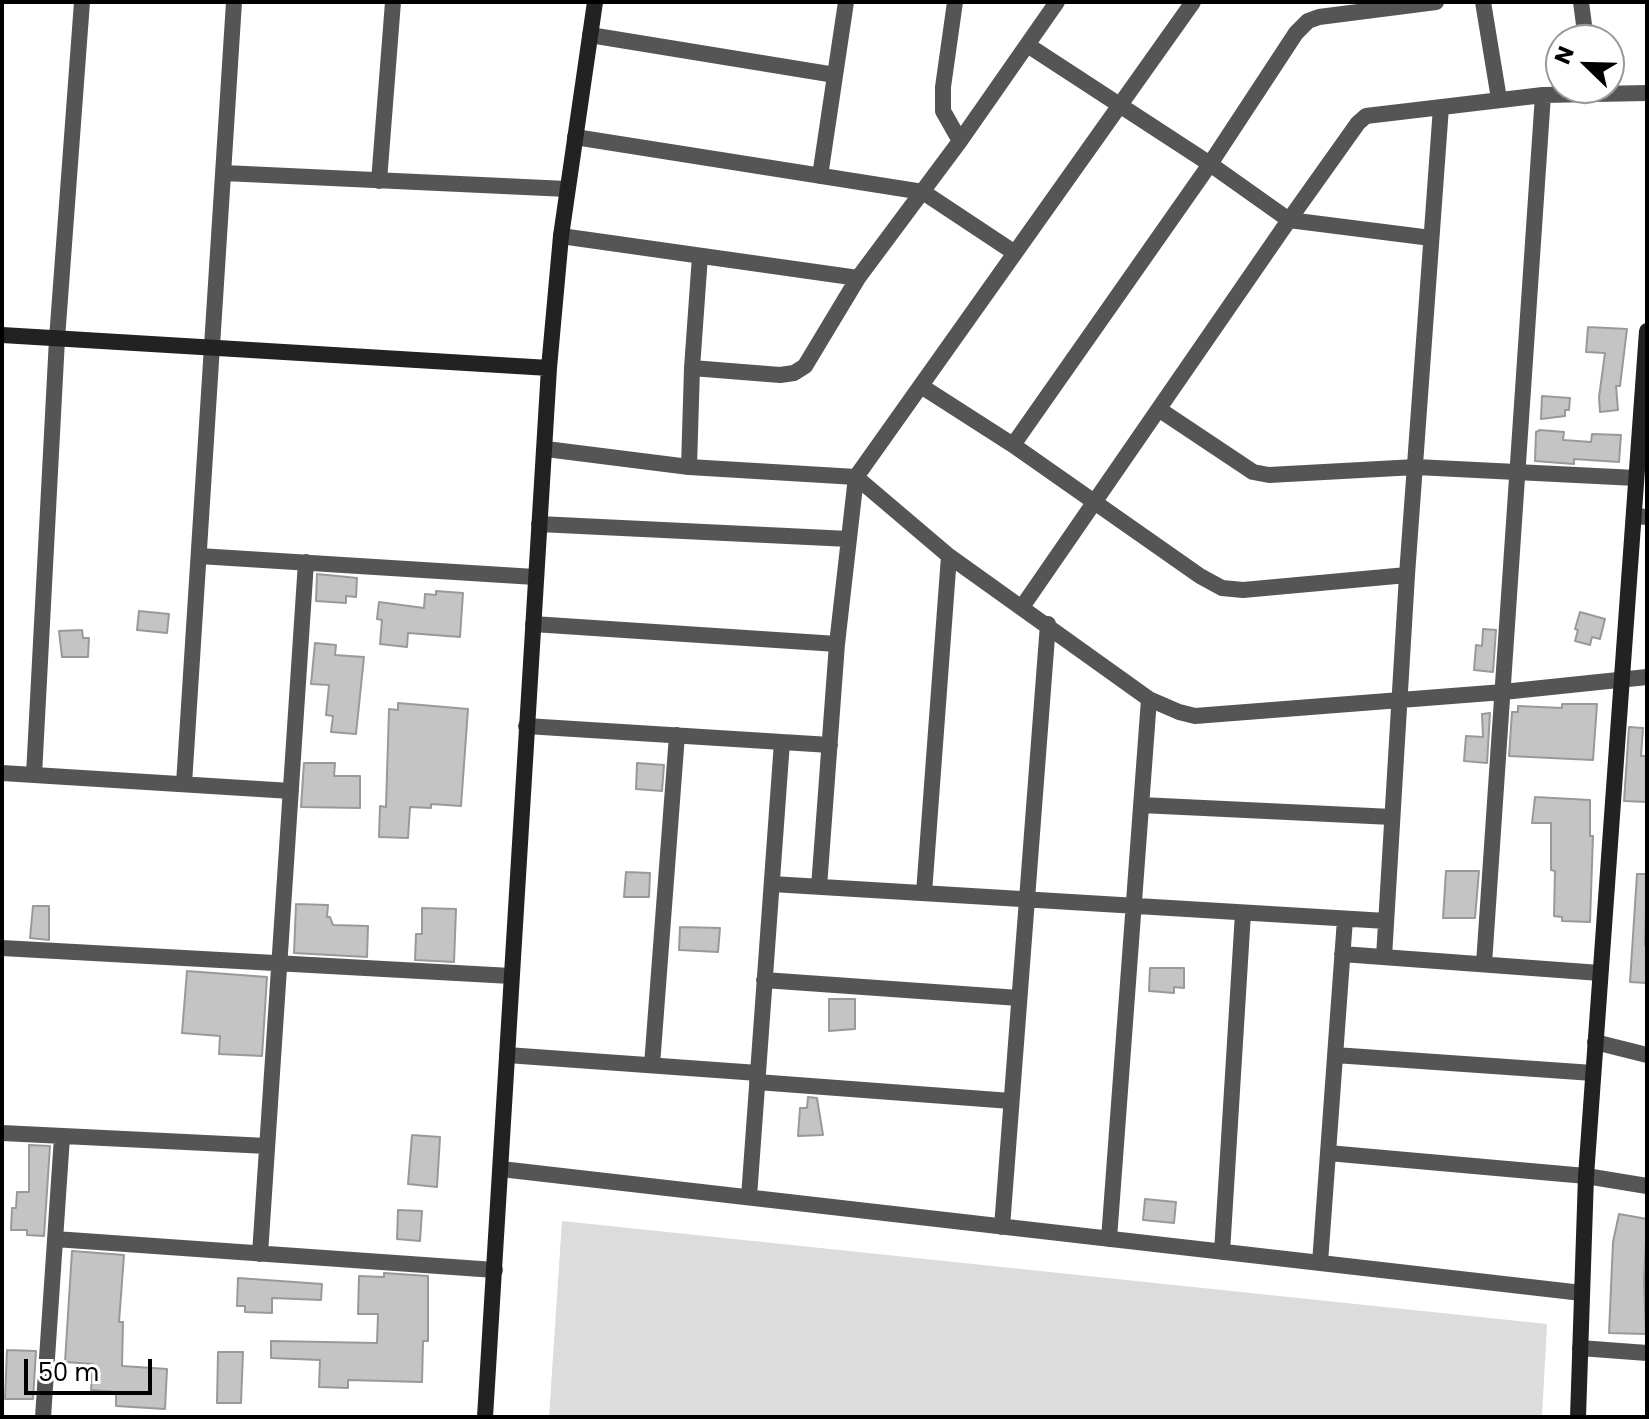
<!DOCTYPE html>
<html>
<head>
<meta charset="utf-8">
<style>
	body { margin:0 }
	#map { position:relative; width:1649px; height:1419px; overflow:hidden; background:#fff; font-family:Poppins,sans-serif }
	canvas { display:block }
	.frame { position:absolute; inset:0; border:4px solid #000; pointer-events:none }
	.north { position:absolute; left:1545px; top:24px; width:80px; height:80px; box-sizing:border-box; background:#fff; border:2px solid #999; border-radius:50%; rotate:293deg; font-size:22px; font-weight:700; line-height:32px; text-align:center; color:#000 }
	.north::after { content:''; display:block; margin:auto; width:28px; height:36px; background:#000; clip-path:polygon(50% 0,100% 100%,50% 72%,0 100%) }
	.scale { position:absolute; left:24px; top:1359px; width:128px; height:36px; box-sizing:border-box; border:4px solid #000; border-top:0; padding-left:10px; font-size:24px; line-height:28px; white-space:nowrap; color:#000; -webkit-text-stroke:6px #fff; paint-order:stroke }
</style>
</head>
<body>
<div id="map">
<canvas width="1649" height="1419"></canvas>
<div class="frame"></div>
<div class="north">N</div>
<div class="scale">50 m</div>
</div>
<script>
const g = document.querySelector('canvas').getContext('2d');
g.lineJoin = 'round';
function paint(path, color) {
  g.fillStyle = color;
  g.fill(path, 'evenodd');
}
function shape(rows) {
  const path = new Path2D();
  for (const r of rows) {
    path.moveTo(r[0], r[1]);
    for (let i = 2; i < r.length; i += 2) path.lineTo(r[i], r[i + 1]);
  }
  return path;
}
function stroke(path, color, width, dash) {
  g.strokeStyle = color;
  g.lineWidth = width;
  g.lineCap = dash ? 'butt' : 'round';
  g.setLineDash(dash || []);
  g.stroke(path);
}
paint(shape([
	[562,1221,1547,1324,1542,1417,549,1417]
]), '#dcdcdc');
const building = shape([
	[1588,327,1627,329,1620,386,1616,386,1618,410,1600,412,1599,397,1605,353,1586,352,1588,327],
	[1542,396,1570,398,1569,410,1565,410,1565,416,1541,419,1542,396],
	[1540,430,1564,432,1563,440,1591,442,1592,434,1621,435,1619,462,1574,459,1574,464,1535,461,1536,432,1540,430],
	[317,574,357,578,356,597,346,596,346,603,316,601,317,574],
	[436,591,463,593,460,637,408,633,407,647,380,644,382,620,377,619,379,602,424,608,425,594,436,595,436,591],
	[139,611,169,614,167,633,137,630,139,611],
	[1580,612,1605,619,1600,639,1592,637,1590,645,1575,641,1578,630,1575,629,1580,612],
	[1483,629,1496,630,1493,672,1474,670,1476,645,1482,646,1483,629],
	[82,630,83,638,89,638,88,657,62,657,59,631,82,630],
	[315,643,336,645,335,655,364,657,356,734,331,732,333,716,326,715,329,685,311,684,315,643],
	[398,703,468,709,461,806,431,804,431,808,410,807,408,838,379,837,380,806,386,807,389,709,398,710,398,703],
	[1562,704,1597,704,1593,760,1509,756,1512,712,1518,712,1518,706,1562,708,1562,704],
	[1490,713,1487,763,1464,761,1466,736,1483,737,1482,714,1490,713],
	[1629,727,1643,728,1641,756,1647,756,1647,802,1624,801,1629,727],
	[304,763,335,763,334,776,360,776,360,808,301,807,304,763],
	[637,763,664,765,662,791,636,789,637,763],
	[1535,797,1590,800,1590,836,1593,836,1590,922,1562,921,1562,917,1554,916,1555,871,1551,870,1551,823,1532,823,1535,797],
	[1446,871,1479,871,1475,918,1443,918,1446,871],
	[626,872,650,873,649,897,624,897,626,872],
	[1637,874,1647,874,1645,945,1647,946,1647,983,1630,982,1637,874],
	[296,904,328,905,327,917,330,917,333,925,368,926,367,957,294,953,296,904],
	[33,906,49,906,49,940,30,938,33,906],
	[422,908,456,909,454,962,415,960,416,934,422,934,422,908],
	[680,927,720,928,718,952,679,950,680,927],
	[1150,968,1184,968,1184,988,1174,987,1174,993,1149,991,1150,968],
	[187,971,267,977,262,1056,219,1054,220,1036,182,1033,187,971],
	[829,999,855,999,855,1029,829,1031,829,999],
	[808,1097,817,1098,823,1135,798,1136,800,1108,807,1108,808,1097],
	[412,1135,440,1137,437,1187,408,1184,412,1135],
	[29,1145,50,1146,44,1236,27,1235,27,1230,11,1230,12,1208,16,1208,17,1192,29,1192,29,1145],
	[1145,1199,1176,1202,1174,1223,1143,1220,1145,1199],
	[398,1210,422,1211,420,1241,397,1239,398,1210],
	[1619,1214,1647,1219,1644,1281,1646,1334,1609,1333,1613,1242,1619,1214],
	[72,1251,124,1255,119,1322,123,1322,122,1366,167,1369,165,1409,116,1406,116,1392,91,1390,93,1364,65,1362,72,1251],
	[384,1273,428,1276,428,1341,423,1341,422,1382,348,1380,348,1388,319,1387,320,1360,271,1358,271,1341,377,1343,378,1314,358,1314,359,1276,384,1277,384,1273],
	[238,1278,322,1284,321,1300,272,1298,272,1313,245,1312,245,1306,237,1306,238,1278],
	[7,1350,36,1351,33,1399,5,1399,7,1350],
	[218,1352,243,1352,241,1403,217,1403,218,1352]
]);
paint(building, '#c4c4c4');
stroke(building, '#999', 2);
stroke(shape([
	[955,2,943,87,943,111,960,141],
	[1483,2,1499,99],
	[1581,2,1586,40],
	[590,35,835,75],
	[1029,46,1210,164,1289,220,1431,238],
	[575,137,923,192,1015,253],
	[224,173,567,189],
	[820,176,846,2],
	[379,181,393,2],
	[561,236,858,278],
	[692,368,780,375,794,373,805,366,858,278,960,141,1057,2],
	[921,386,1013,445,1200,576,1222,588,1243,590,1407,575],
	[1160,410,1253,472,1269,475,1416,467,1636,478],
	[1013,445,1210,164,1296,33,1308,21,1319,17,1436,2],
	[546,449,689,467,856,477,949,556,1149,699,1179,712,1195,716,1503,692,1647,677],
	[689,467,692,368,700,256],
	[1634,516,1647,517],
	[539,524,849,539],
	[199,556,535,577],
	[1022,607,1289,220,1358,123,1366,116,1543,95,1647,93],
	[533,624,837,644],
	[526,726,830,745],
	[2,773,291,791],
	[34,775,57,339,82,2],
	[184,784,234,2],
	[1141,805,1392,817],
	[772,884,1386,921],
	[819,887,837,644,856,477,1193,2],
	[924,893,949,556],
	[2,948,511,976],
	[1342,954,1600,973],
	[1384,957,1407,575,1441,107],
	[1484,964,1543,95],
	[764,980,1019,998],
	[1595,1042,1647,1055],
	[507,1055,758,1073],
	[1335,1055,1593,1073],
	[652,1065,677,735],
	[757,1082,1011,1101],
	[2,1133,267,1146],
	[1328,1153,1586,1176,1647,1186],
	[501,1169,1582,1293],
	[749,1197,782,742],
	[1002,1227,1048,624],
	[55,1239,495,1270],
	[1109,1239,1149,699],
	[1222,1252,1243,913],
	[260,1254,306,562],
	[1320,1263,1345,919],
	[1580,1348,1647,1353],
	[43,1417,62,1137]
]), '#555', 16);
stroke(shape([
	[2,335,549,368],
	[485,1417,549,368,561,236,595,2],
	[1578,1417,1586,1176,1647,331]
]), '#222', 16);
</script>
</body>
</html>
